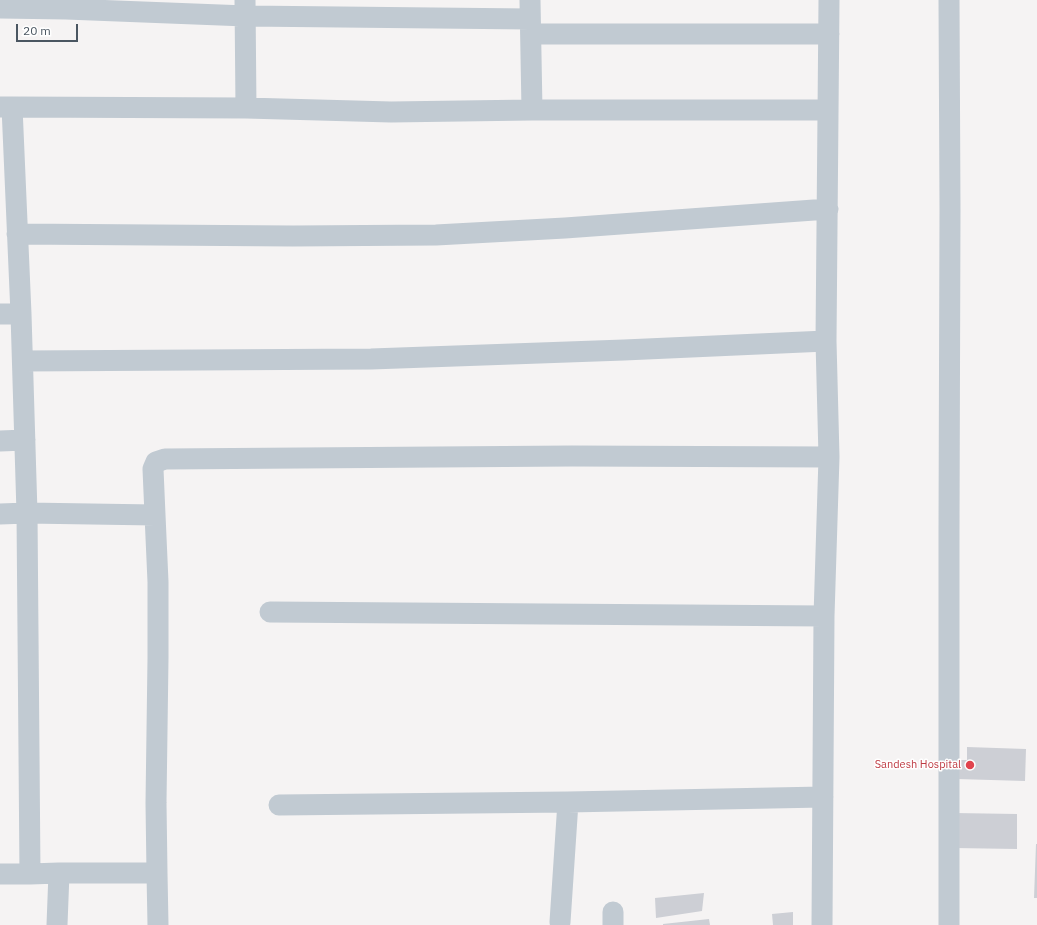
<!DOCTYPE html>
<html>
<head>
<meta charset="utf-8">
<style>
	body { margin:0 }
	#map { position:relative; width:1037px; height:925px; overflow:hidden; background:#f5f3f3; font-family:"IBM Plex Sans",sans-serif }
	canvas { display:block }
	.scale { position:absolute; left:16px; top:24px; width:62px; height:18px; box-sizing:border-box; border:2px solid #4a5661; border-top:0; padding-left:5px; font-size:12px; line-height:14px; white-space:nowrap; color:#4a5661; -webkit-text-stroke:3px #fff; paint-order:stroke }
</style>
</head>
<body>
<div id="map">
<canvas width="1037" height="925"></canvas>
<div class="scale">20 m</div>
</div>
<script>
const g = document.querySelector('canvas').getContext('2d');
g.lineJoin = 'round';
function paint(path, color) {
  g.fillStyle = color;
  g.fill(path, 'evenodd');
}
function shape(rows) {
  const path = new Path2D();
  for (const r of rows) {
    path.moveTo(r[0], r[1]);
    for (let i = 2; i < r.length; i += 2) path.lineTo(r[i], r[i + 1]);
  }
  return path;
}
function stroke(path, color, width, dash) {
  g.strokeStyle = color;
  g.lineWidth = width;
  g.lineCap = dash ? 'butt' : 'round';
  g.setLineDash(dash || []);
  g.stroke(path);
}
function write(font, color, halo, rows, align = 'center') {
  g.font = font + ' "IBM Plex Sans",sans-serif';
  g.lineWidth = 3;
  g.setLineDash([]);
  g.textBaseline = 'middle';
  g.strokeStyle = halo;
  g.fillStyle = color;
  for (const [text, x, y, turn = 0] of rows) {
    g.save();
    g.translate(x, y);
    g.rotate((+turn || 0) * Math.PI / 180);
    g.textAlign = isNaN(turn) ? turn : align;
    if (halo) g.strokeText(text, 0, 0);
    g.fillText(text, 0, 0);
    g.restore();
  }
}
paint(shape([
	[967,747,1026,749,1025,781,957,779,957,760,967,760],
	[954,813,1017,814,1017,849,954,848],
	[1036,844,1037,844,1037,898,1034,898],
	[704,893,702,911,656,918,655,898],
	[793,912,793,925,773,925,772,914],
	[709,919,710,925,663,925,663,924]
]), '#cdcfd5');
stroke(shape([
	[245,0,246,108],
	[530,0,532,110],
	[949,0,950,209,949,530,949,925],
	[0,8,66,9,246,16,530,19],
	[531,34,829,34],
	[0,107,12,107,21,314,27,513,30,874],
	[12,107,246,108,391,112,532,110,828,110],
	[17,234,293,236,436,235,565,228,828,209],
	[0,314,21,314],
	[23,361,371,359,624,350,826,341],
	[0,441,25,440],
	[0,514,27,513,155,515,158,582,158,658,156,803,157,873],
	[155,515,153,469,156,462,165,459,572,456,829,457],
	[270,612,824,616],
	[279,805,568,802,823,797],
	[0,874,30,874,59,873,157,873,158,925],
	[613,912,613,925],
	[560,922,568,802],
	[57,925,59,873],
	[822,925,824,616,829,457,826,341,829,0]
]), '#c1cad2', 21);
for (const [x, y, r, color] of [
	[970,765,5,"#e0444e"]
]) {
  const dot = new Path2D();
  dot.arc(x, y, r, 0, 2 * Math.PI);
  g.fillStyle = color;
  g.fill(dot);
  stroke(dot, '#fff', 1.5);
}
write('11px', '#be3a42', '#fff', [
	["Sandesh Hospital",961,765]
], 'right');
</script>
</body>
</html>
